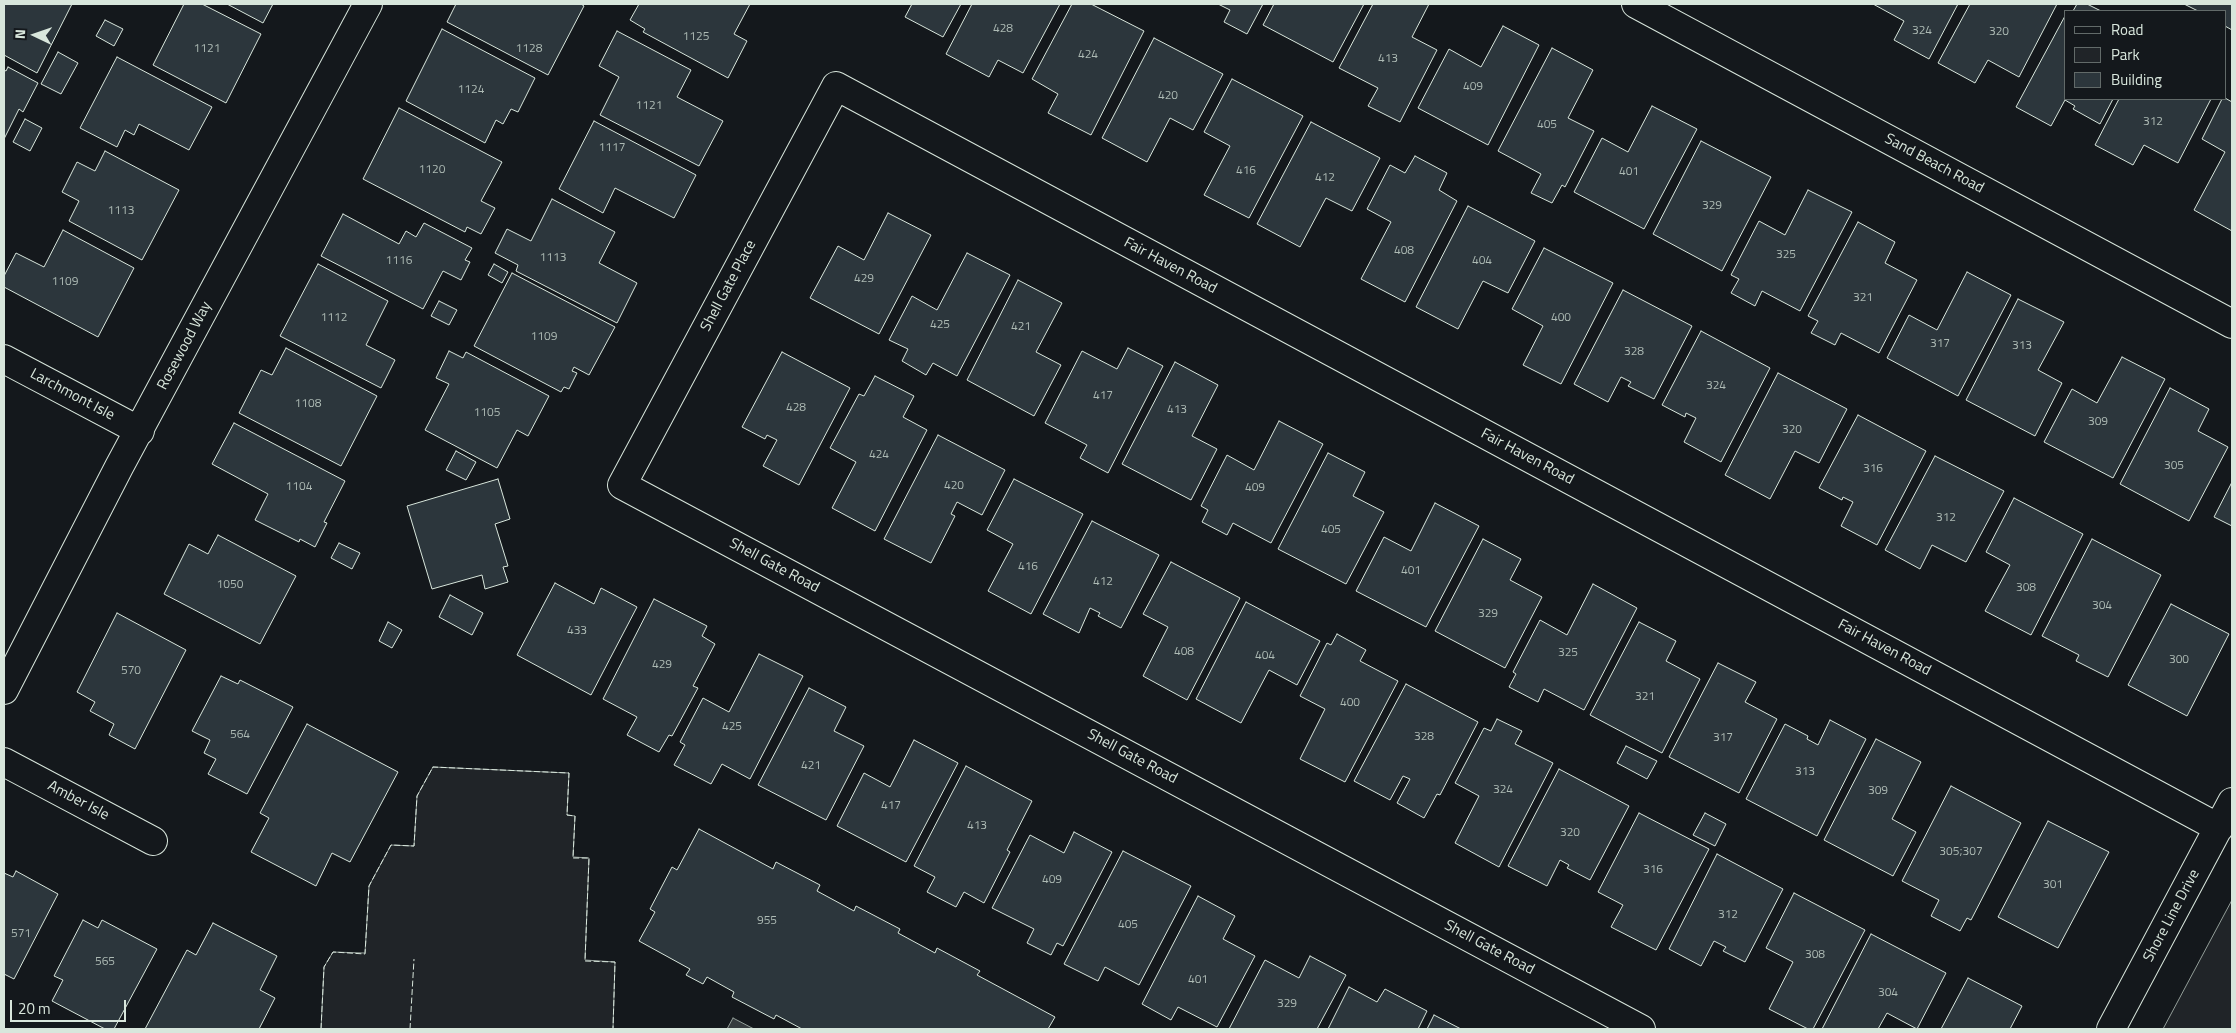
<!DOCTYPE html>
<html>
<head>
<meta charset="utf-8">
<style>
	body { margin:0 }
	#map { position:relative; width:2236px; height:1033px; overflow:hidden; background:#14181c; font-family:"Titillium Web",sans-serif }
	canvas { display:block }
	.frame { position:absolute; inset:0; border:5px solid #d8e6dc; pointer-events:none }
	.legend { position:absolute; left:2064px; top:10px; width:162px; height:90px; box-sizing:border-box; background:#14181c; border:1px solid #626a69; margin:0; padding:6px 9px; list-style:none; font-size:15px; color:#d8e6dc }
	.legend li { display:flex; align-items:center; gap:10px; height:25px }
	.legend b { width:25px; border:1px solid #626a69 }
	.north { position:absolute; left:10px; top:10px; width:50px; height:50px; -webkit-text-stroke:4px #14181c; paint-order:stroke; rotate:273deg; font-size:14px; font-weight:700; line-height:20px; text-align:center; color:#d8e6dc }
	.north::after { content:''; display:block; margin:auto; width:18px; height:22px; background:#d8e6dc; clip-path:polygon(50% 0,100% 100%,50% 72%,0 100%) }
	.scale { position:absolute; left:10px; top:1000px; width:116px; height:22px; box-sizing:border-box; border:2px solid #d8e6dc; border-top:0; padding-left:6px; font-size:15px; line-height:18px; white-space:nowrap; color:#d8e6dc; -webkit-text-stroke:4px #14181c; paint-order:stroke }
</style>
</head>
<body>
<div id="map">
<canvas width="2236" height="1033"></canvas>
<div class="frame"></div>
<ul class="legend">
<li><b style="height:6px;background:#14181c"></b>Road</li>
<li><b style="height:14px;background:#202428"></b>Park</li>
<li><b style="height:14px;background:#2c363c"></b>Building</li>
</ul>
<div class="north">N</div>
<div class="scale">20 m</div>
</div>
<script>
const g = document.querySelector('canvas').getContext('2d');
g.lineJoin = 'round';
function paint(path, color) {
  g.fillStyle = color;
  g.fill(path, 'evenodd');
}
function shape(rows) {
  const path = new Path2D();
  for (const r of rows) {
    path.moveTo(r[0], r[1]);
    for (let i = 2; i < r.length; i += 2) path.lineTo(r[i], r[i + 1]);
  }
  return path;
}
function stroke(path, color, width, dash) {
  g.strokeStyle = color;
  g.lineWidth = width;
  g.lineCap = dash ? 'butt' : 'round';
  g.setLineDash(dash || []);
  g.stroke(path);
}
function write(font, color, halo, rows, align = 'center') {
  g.font = font + ' "Titillium Web",sans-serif';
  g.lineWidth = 4;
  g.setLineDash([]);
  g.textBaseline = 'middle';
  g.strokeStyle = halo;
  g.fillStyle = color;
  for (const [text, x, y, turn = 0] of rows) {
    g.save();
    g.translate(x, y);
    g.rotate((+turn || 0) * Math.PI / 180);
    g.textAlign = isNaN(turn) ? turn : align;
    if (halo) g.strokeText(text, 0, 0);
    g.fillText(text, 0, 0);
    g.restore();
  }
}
const green = shape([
	[433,767,569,773,567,815,575,816,573,857,589,858,585,960,615,962,613,1029,321,1029,324,967,333,952,365,953,369,886,391,845,414,846,417,796,433,767],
	[2232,900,2232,1029,2163,1029,2232,900]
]);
paint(green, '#202428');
stroke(green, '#939e99', 1);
const water = shape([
	[733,1018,754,1029,727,1029,733,1018]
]);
paint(water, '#363b3e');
stroke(water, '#939e99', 1);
const building = shape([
	[4,4,72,4,37,73,4,55,4,4],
	[184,4,202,4,261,34,226,103,153,65,184,4],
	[227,4,273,4,263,23,227,4],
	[456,4,581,4,584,6,548,75,447,22,456,4],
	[639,4,750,4,734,34,747,41,728,78,643,32,645,29,630,20,639,4],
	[912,4,961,4,943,37,905,17,912,4],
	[972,4,1060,4,1023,73,998,60,989,77,946,54,972,4],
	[1072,4,1091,4,1144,31,1091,135,1048,113,1058,94,1032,79,1072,4],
	[1218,4,1263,4,1247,34,1224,22,1230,10,1218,4],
	[1274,4,1364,4,1333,62,1263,25,1274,4],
	[1373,4,1429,4,1412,37,1437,50,1400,122,1368,106,1378,88,1339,68,1373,4],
	[1873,4,1958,4,1929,59,1894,40,1904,21,1873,4],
	[1970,4,2057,4,2019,77,1988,60,1975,83,1938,63,1970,4],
	[2077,4,2087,4,2101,11,2073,11,2077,4],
	[2184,4,2232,4,2232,30,2225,26,2225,11,2198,11,2184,4],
	[2065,16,2065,99,2113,99,2100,124,2073,109,2075,106,2065,100,2051,126,2016,107,2065,16],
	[105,20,123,29,114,46,96,36,105,20],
	[1503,26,1539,45,1488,145,1418,108,1449,49,1481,67,1503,26],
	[442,29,535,78,518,112,511,109,503,124,496,120,485,143,406,101,442,29],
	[617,31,691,70,677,97,723,121,699,166,600,115,619,77,599,66,617,31],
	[1154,38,1223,74,1193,130,1170,118,1147,162,1102,138,1154,38],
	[1552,48,1593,70,1568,118,1594,131,1565,187,1562,185,1552,203,1531,193,1541,174,1498,151,1552,48],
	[58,52,78,63,61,94,41,84,58,52],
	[117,57,212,107,189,150,139,124,134,135,125,130,117,147,80,128,117,57],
	[8,67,38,83,23,112,19,109,4,139,4,70,6,71,8,67],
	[1232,79,1303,116,1249,218,1204,195,1230,146,1204,132,1232,79],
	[2225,98,2232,102,2232,231,2194,210,2225,152,2202,139,2222,99,2225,98],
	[2119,99,2211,99,2178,163,2144,145,2133,165,2095,145,2119,99],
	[1652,106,1697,129,1644,229,1574,192,1602,138,1628,152,1652,106],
	[399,108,502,162,481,201,495,208,481,234,467,227,465,232,363,179,399,108],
	[25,119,42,128,30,151,13,142,25,119],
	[594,121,696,175,674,218,615,188,603,213,559,189,594,121],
	[1311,122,1380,158,1352,211,1326,198,1300,247,1257,224,1311,122],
	[1701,141,1771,177,1722,271,1653,234,1701,141],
	[105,151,179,190,142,260,69,221,79,201,62,192,77,162,95,171,105,151],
	[1415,156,1447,173,1439,190,1457,201,1405,302,1361,279,1391,222,1367,209,1390,165,1405,173,1415,156],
	[1808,190,1852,212,1800,311,1762,291,1755,306,1731,293,1739,279,1731,275,1759,221,1785,235,1808,190],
	[552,199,615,232,599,263,637,283,617,323,516,271,518,265,495,253,507,229,531,241,552,199],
	[1468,206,1535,241,1508,293,1483,281,1458,329,1416,307,1468,206],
	[888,213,931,235,879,334,810,298,838,246,864,260,888,213],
	[343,214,399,244,406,231,416,237,424,223,472,248,465,260,470,262,461,280,443,271,423,309,321,256,343,214],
	[1858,222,1895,242,1885,263,1917,280,1879,353,1841,333,1835,345,1811,333,1818,321,1808,316,1858,222],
	[63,230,134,268,98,337,4,287,4,276,16,253,44,267,63,230],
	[1544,248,1613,283,1561,384,1523,365,1543,326,1512,309,1544,248],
	[967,253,1010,275,957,376,933,363,926,375,902,361,908,349,889,340,912,296,937,310,967,253],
	[318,264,388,301,366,345,395,360,381,388,280,336,318,264],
	[494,264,508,272,502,283,488,275,494,264],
	[1967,272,2011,295,1958,396,1887,358,1909,315,1937,330,1967,272],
	[512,273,615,327,589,375,574,367,572,371,577,373,569,389,564,387,561,392,474,346,512,273],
	[1018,280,1062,303,1036,352,1061,365,1034,416,967,380,1018,280],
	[1623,290,1692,326,1654,399,1628,386,1631,382,1621,377,1608,402,1574,384,1623,290],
	[2018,299,2064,322,2038,370,2062,383,2035,436,1966,400,2018,299],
	[439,301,457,310,449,325,431,316,439,301],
	[1701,331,1770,368,1721,462,1684,442,1696,418,1686,413,1685,417,1662,405,1701,331],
	[286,348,377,396,341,466,239,413,261,370,272,375,286,348],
	[1128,348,1163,366,1108,473,1080,458,1087,445,1045,423,1082,351,1117,369,1128,348],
	[449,351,463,358,466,352,549,396,528,436,517,430,497,468,425,430,449,384,436,378,449,351],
	[782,352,850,388,799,485,763,466,777,440,767,435,765,439,742,427,782,352],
	[2122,357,2165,379,2113,478,2044,442,2072,389,2097,403,2122,357],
	[1175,362,1218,385,1192,436,1217,449,1191,500,1122,464,1175,362],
	[1778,373,1847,409,1819,463,1795,451,1770,499,1725,475,1778,373],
	[875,376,914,396,903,417,927,430,875,531,832,508,856,462,830,448,859,394,864,396,875,376],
	[2170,388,2209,409,2198,431,2228,447,2189,521,2120,484,2170,388],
	[1858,415,1926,451,1877,545,1841,526,1853,502,1843,497,1842,500,1819,488,1858,415],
	[1279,421,1323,444,1271,543,1233,523,1227,535,1202,522,1208,510,1201,506,1227,455,1254,470,1279,421],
	[234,423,345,481,324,522,327,523,315,547,300,539,299,542,255,520,268,494,212,464,234,423],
	[938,435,1005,470,982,515,957,502,951,514,955,516,931,563,884,539,938,435],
	[456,451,476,462,466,480,446,470,456,451],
	[1328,453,1365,472,1353,496,1384,512,1346,584,1278,549,1328,453],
	[1935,456,2004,491,1966,562,1932,545,1920,569,1885,550,1935,456],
	[498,479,510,519,495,524,508,566,503,567,508,582,485,589,482,575,432,589,407,506,498,479],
	[1014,479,1083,514,1031,614,988,591,1013,544,987,530,1014,479],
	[2232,482,2232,526,2214,517,2232,482],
	[2014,498,2083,534,2031,635,1985,611,2010,565,1986,552,2014,498],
	[1435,503,1479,526,1426,627,1356,591,1384,537,1411,551,1435,503],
	[1092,521,1159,555,1121,628,1098,616,1100,613,1090,608,1079,633,1043,614,1092,521],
	[218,535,296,576,260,644,164,594,189,544,208,554,218,535],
	[1483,539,1521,559,1510,580,1542,597,1505,668,1435,631,1483,539],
	[2092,539,2161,575,2108,677,2076,661,2079,655,2042,636,2092,539],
	[339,543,360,553,352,569,331,558,339,543],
	[1171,562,1240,598,1187,700,1143,676,1168,627,1143,614,1171,562],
	[555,583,594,604,601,588,637,607,591,695,517,655,555,583],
	[1593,584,1637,608,1584,710,1544,689,1538,702,1509,687,1516,674,1513,672,1540,620,1567,635,1593,584],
	[450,595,483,613,472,635,439,617,450,595],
	[654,599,707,626,702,636,715,644,693,686,698,688,672,736,669,735,659,752,627,735,637,717,603,699,654,599],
	[1246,602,1320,641,1297,685,1269,670,1241,723,1196,699,1246,602],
	[2171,604,2229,634,2187,716,2128,685,2171,604],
	[117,613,186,650,135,749,109,735,114,724,90,711,95,702,77,692,117,613],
	[388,622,402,630,392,648,379,641,388,622],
	[1639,622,1676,641,1666,661,1700,679,1662,753,1590,715,1639,622],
	[1337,634,1366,650,1360,661,1398,681,1345,782,1300,759,1325,709,1300,696,1327,643,1331,645,1337,634],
	[759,654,803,676,750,779,722,764,711,784,674,765,685,745,680,742,703,698,729,712,759,654],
	[1718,663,1756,682,1745,702,1777,719,1739,793,1669,757,1718,663],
	[221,676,238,684,240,680,293,707,247,794,208,774,216,759,204,753,210,740,192,731,221,676],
	[1406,684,1478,722,1440,795,1437,794,1424,818,1397,803,1410,779,1403,776,1390,800,1354,781,1406,684],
	[809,688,846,707,834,731,864,746,826,820,758,785,809,688],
	[1497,719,1522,731,1515,744,1553,763,1499,867,1455,843,1479,796,1455,783,1484,728,1491,731,1497,719],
	[1830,720,1866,739,1817,836,1746,799,1785,724,1808,736,1807,739,1818,745,1830,720],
	[307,724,398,772,350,862,332,853,316,886,251,852,269,818,260,813,307,724],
	[1876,739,1921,762,1892,819,1916,832,1893,876,1824,840,1876,739],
	[914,740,958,763,906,862,837,826,864,773,890,787,914,740],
	[1626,746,1657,761,1647,779,1617,763,1626,746],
	[966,766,1032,801,1007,850,1010,852,984,903,964,892,956,907,927,892,935,877,914,866,966,766],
	[1559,769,1629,806,1590,880,1567,868,1569,865,1560,860,1547,886,1508,866,1559,769],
	[1951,786,2021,823,1971,920,1967,918,1960,931,1931,916,1939,900,1902,881,1951,786],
	[1639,813,1709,849,1656,950,1611,927,1623,905,1598,892,1639,813],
	[1705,813,1726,824,1715,846,1693,835,1705,813],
	[2048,821,2109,852,2058,948,1998,917,2048,821],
	[699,829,773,869,776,862,820,885,817,891,854,911,856,906,900,929,898,933,935,953,937,948,980,971,977,975,1055,1017,1048,1029,802,1029,776,1015,774,1019,732,997,734,992,707,977,703,984,686,975,690,969,639,941,655,912,650,909,672,867,677,870,699,829],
	[1074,832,1112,852,1063,946,1057,943,1051,955,1027,943,1034,929,992,908,1030,835,1064,853,1074,832],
	[1123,851,1191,886,1139,985,1105,967,1098,981,1064,964,1123,851],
	[1717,854,1783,889,1745,962,1723,951,1726,947,1714,941,1701,966,1669,949,1717,854],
	[16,871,58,894,14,979,4,974,4,873,13,877,16,871],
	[1794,893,1865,930,1813,1029,1808,1029,1769,1009,1793,962,1766,948,1794,893],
	[1198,896,1235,916,1223,939,1255,956,1217,1027,1178,1007,1171,1020,1142,1004,1198,896],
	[83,920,98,928,102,920,157,949,114,1029,105,1029,52,1001,63,980,54,976,83,920],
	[213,923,277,956,260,990,275,998,259,1029,145,1029,187,950,196,955,213,923],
	[1871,934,1946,973,1917,1029,1887,1013,1878,1029,1822,1029,1871,934],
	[1310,956,1346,975,1317,1029,1229,1029,1265,960,1299,978,1310,956],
	[1968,978,2022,1006,2010,1029,1941,1029,1968,978],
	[1349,987,1377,1002,1385,989,1427,1011,1418,1029,1328,1029,1349,987],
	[1434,1015,1461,1029,1427,1029,1434,1015]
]);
paint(building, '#2c363c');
stroke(building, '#d8e6dc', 1);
const minor = shape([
	[1636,4,2232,324],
	[4,359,140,431],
	[4,690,119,467,368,4],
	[4,762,153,841],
	[1641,1029,622,485,836,86,2219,828],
	[2111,1029,2232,802]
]);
stroke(minor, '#d8e6dc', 30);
stroke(minor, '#14181c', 28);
stroke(shape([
	[321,1029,324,967,333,952,365,954,369,886,391,845,414,846,417,796,433,767,569,773,567,815,575,816,573,858,589,858,585,961,615,962,613,1029],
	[410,1029,414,959]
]), '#d8e6dc', 1, [6, 2.5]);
write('12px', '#adbab4', null, [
	["428",1003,29],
	["324",1922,31],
	["320",1999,32],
	["1125",696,37],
	["1121",207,49],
	["1128",529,49],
	["424",1088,55],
	["413",1388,59],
	["409",1473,87],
	["1124",471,90],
	["420",1168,96],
	["1121",649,106],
	["312",2153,122],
	["405",1547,125],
	["1117",612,148],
	["1120",432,170],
	["416",1246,171],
	["401",1629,172],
	["412",1325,178],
	["329",1712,206],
	["1113",121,211],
	["408",1404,251],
	["325",1786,255],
	["1113",553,258],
	["1116",399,261],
	["404",1482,261],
	["429",864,279],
	["1109",65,282],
	["321",1863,298],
	["1112",334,318],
	["400",1561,318],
	["425",940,325],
	["421",1021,327],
	["1109",544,337],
	["317",1940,344],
	["313",2022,346],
	["328",1634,352],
	["324",1716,386],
	["417",1103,396],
	["1108",308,404],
	["428",796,408],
	["413",1177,410],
	["1105",487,413],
	["309",2098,422],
	["320",1792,430],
	["424",879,455],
	["305",2174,466],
	["316",1873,469],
	["420",954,486],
	["1104",299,487],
	["409",1255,488],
	["312",1946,518],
	["405",1331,530],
	["416",1028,567],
	["401",1411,571],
	["412",1103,582],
	["1050",230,585],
	["308",2026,588],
	["304",2102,606],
	["329",1488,614],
	["433",577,631],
	["408",1184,652],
	["325",1568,653],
	["404",1265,656],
	["300",2179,660],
	["429",662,665],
	["570",131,671],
	["321",1645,697],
	["400",1350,703],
	["425",732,727],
	["564",240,735],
	["328",1424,737],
	["317",1723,738],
	["421",811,766],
	["313",1805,772],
	["324",1503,790],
	["309",1878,791],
	["417",891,806],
	["413",977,826],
	["320",1570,833],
	["305;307",1961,852],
	["316",1653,870],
	["409",1052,880],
	["301",2053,885],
	["312",1728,915],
	["955",767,921],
	["405",1128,925],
	["571",21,934],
	["308",1815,955],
	["565",105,962],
	["401",1198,980],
	["304",1888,993],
	["329",1287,1004]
]);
write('15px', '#d8e6dc', '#14181c', [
	["Sand Beach Road",1934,164,28],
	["Fair Haven Road",1170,266,28],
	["Shell Gate Place",729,286,-62],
	["Rosewood Way",185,346,-62],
	["Larchmont Isle",72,395,28],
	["Fair Haven Road",1527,457,28],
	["Shell Gate Road",774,566,28],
	["Fair Haven Road",1884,648,28],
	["Shell Gate Road",1132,757,28],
	["Amber Isle",78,801,28],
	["Shore Line Drive",2172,916,-62],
	["Shell Gate Road",1489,948,28]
]);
</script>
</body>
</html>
